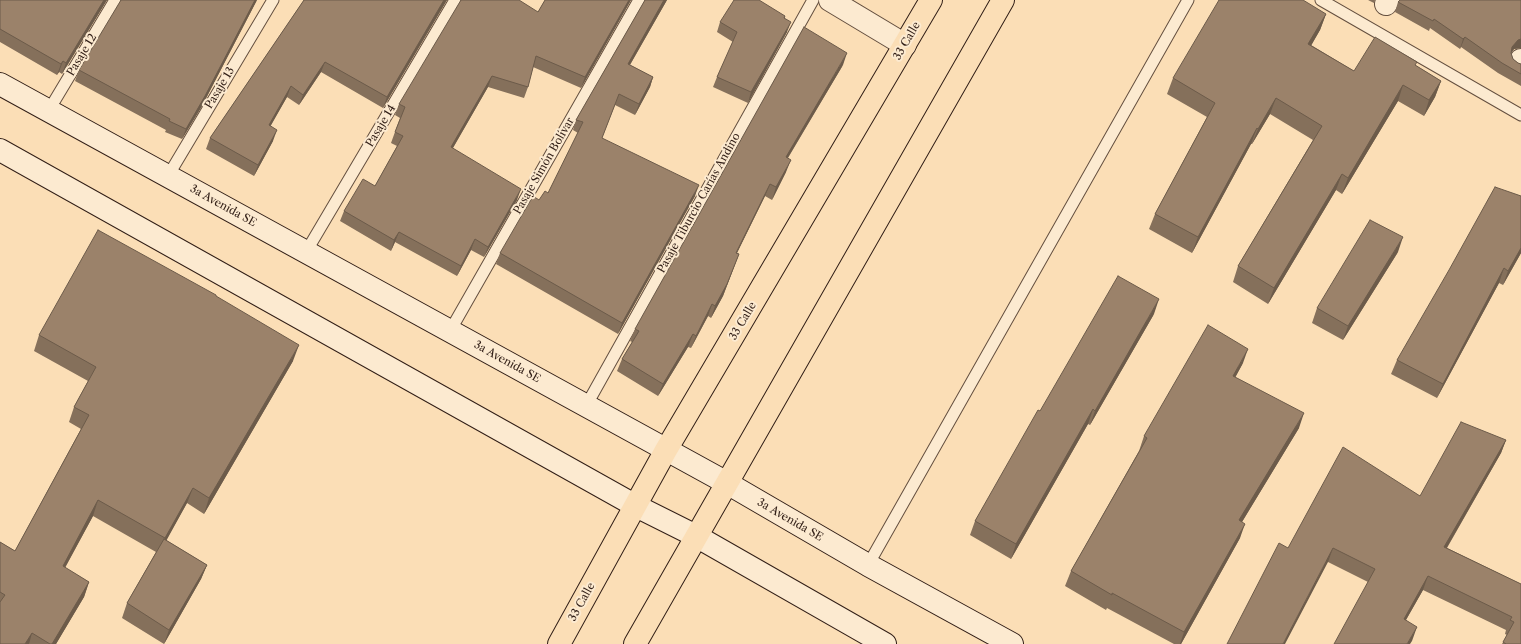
<!DOCTYPE html>
<html>
<head>
<meta charset="utf-8">
<style>
	body { margin:0 }
	canvas { display:block; background:#fbdeb6 }
</style>
</head>
<body>
<canvas width="1521" height="644"></canvas>
<script>
const g = document.querySelector('canvas').getContext('2d');
g.lineJoin = 'round';
function shape(rows) {
  const path = new Path2D();
  for (const r of rows) {
    path.moveTo(r[0], r[1]);
    for (let i = 2; i < r.length; i += 2) path.lineTo(r[i], r[i + 1]);
  }
  return path;
}
function stroke(path, color, width, dash) {
  g.strokeStyle = color;
  g.lineWidth = width;
  g.lineCap = dash ? 'butt' : 'round';
  g.setLineDash(dash || []);
  g.stroke(path);
}
function paint(path, color) {
  g.fillStyle = color;
  g.fill(path, 'evenodd');
}
function write(font, color, halo, rows, align = 'center') {
  g.font = font + ' "Libre Caslon Text",serif';
  g.lineWidth = 4;
  g.setLineDash([]);
  g.textBaseline = 'middle';
  g.strokeStyle = halo;
  g.fillStyle = color;
  for (const [text, x, y, turn = 0] of rows) {
    g.save();
    g.translate(x, y);
    g.rotate((+turn || 0) * Math.PI / 180);
    g.textAlign = isNaN(turn) ? turn : align;
    if (halo) g.strokeText(text, 0, 0);
    g.fillText(text, 0, 0);
    g.restore();
  }
}
const lane = shape([
	[1321,0,1521,115],
	[49,110,115,0],
	[168,176,273,0],
	[306,252,455,0],
	[450,331,639,0],
	[586,406,813,0],
	[868,565,1188,0]
]);
const street = shape([
	[830,0,905,45],
	[1386,4,1388,0],
	[1520,62,1521,60]
]);
const secondary = shape([
	[0,84,727,483,868,565,1012,644],
	[0,150,636,506,696,536,885,644]
]);
const primary = shape([
	[559,644,666,450,931,0],
	[635,644,1003,0]
]);
stroke(lane, '#644f3f', 13);
stroke(street, '#644f3f', 24);
stroke(secondary, '#321f17', 24);
stroke(primary, '#321f17', 24);
stroke(lane, '#fcead0', 11);
stroke(street, '#fcead0', 22);
stroke(secondary, '#fcead0', 22);
stroke(primary, '#fbdeb6', 22);
paint(shape([
	[0,0,107,0,62,74,59,72,57,75,0,42],
	[257,0,202,106,182,139,165,132,166,130,75,81,79,70],
	[304,0,447,0,383,108,321,72,299,105,287,97,270,126,273,141,254,176,206,149,210,138],
	[545,0,631,0,581,88,533,67,528,87,524,98,488,87,453,148,517,200,484,257,471,250,457,276,395,242,391,251,340,221,344,211,375,186,397,146,391,143,400,118,395,115,399,104,538,12],
	[645,0,667,0,630,65,653,77,650,87,635,115,615,105,602,138,695,196,618,334,496,264,500,253,539,200,548,193,578,133,573,130,576,120],
	[1368,0,1375,0,1374,3],
	[1521,0,1521,48,1514,49,1511,53,1513,59,1518,63,1521,64,1521,86,1498,73,1461,47,1460,49,1430,28,1429,31,1395,12,1398,2],
	[1326,14,1320,30,1311,45,1354,71,1415,65,1441,81,1435,97,1424,116,1398,101,1342,194,1336,190,1268,304,1233,282,1238,266,1313,140,1270,114,1252,144,1251,144,1192,253,1149,229,1155,214,1207,117,1167,94,1173,78],
	[785,16,785,18,787,32,748,103,713,87,717,77,733,42,717,32,720,22],
	[843,65,788,158,786,172,772,200,765,196,737,253,739,254,723,296,711,318,708,316,691,348,688,347,658,396,617,371,622,359,632,342,630,341,635,329],
	[1521,196,1521,253,1503,285,1499,283,1437,398,1391,374,1397,360],
	[1398,252,1343,340,1312,323,1317,308],
	[216,296,293,361,204,514,187,503,166,540,207,565,201,579,164,644,122,618,127,603,156,552,93,516,65,568,89,582,84,597,56,644,0,644,0,542,15,551,81,429,69,422,74,407,88,381,34,351,39,335],
	[1154,314,1090,425,1088,424,1011,559,970,535,975,521,1040,411],
	[1243,363,1235,377,1299,428,1242,522,1240,538,1181,644,1174,644,1107,608,1106,610,1065,586,1071,571,1139,451,1144,436],
	[1506,440,1501,453,1447,548,1521,584,1521,644,1502,644,1507,635,1505,634,1506,630,1423,590,1406,620,1412,641,1368,582,1328,562,1288,548,1420,496]
]), '#85705b');
paint(shape([
	[104,0,107,0,62,74,66,63],
	[255,0,257,0,202,106,182,139,186,129],
	[444,0,447,0,383,108,387,97],
	[629,0,631,0,581,88,585,77],
	[664,0,667,0,624,75,628,64],
	[1326,14,1320,30,1303,60,1308,44],
	[791,22,787,32,748,103,751,92],
	[1465,37,1461,47,1460,49,1463,39],
	[1521,39,1521,48,1514,49,1509,56,1512,47,1518,40],
	[847,53,843,65,781,169,786,157],
	[63,61,59,72,57,75,61,64],
	[325,62,321,72,299,105,303,95],
	[492,76,488,87,447,158,451,147],
	[653,77,650,87,635,115,639,104],
	[1441,81,1435,97,1424,116,1429,100],
	[1403,85,1398,101,1342,194,1348,178],
	[291,86,287,97,265,136,269,125],
	[1276,98,1270,114,1252,144,1258,129],
	[1257,128,1251,144,1192,253,1198,237],
	[277,130,273,141,254,176,258,165],
	[791,160,786,172,772,200,776,187],
	[1342,174,1336,190,1268,304,1274,288],
	[770,184,765,196,731,265,736,253],
	[699,185,695,196,618,334,622,323],
	[521,189,517,200,484,257,488,247],
	[399,232,395,242,391,251,394,240],
	[1403,237,1398,252,1343,340,1348,326],
	[475,239,471,250,457,276,461,266],
	[1521,248,1521,253,1503,285,1508,271],
	[739,254,723,296,711,318,715,306],
	[1504,268,1499,283,1437,398,1443,384],
	[1159,299,1154,314,1090,425,1095,411],
	[712,304,708,316,691,348,696,336],
	[693,334,688,347,658,396,663,384],
	[299,345,293,361,204,514,209,498],
	[1248,349,1243,363,1228,391,1233,376],
	[1093,409,1088,424,1011,559,1016,544],
	[1304,413,1299,428,1234,535,1239,520],
	[1506,440,1501,453,1439,561,1444,547],
	[193,488,187,503,159,554,165,538],
	[98,500,93,516,57,582,63,566],
	[1245,524,1240,538,1181,644,1180,644,1184,632],
	[1333,548,1328,562,1285,644,1283,644],
	[207,565,201,579,164,644,169,630],
	[1428,576,1423,590,1399,632,1404,619],
	[89,582,84,597,56,644,52,644],
	[1417,627,1412,641,1410,644,1407,644],
	[32,633,29,644,25,644]
]), '#6c5b4a');
const building = shape([
	[0,0,104,0,66,63,63,61,61,64,0,29,0,0],
	[121,0,255,0,205,96,186,129,169,121,170,119,79,70,121,0],
	[304,0,444,0,387,97,325,62,303,95,291,86,269,125,277,130,258,165,210,138,304,0],
	[461,0,519,0,538,12,545,0,629,0,585,77,536,56,528,87,492,76,451,147,521,189,488,247,475,239,461,266,399,232,394,240,344,211,363,179,375,186,403,136,395,132,405,107,399,104,461,0],
	[645,0,664,0,628,64,653,77,639,104,619,94,602,138,699,185,622,323,500,253,533,196,539,200,545,191,548,193,583,122,576,120,645,0],
	[734,0,759,0,785,16,784,18,791,22,751,92,717,77,737,32,720,22,734,0],
	[1219,0,1303,0,1326,14,1308,44,1354,71,1375,37,1417,62,1415,65,1441,81,1429,100,1403,85,1348,178,1342,174,1274,288,1238,266,1322,126,1276,98,1258,129,1257,128,1198,237,1155,214,1215,103,1173,78,1219,0],
	[1400,0,1521,0,1521,39,1518,40,1512,47,1511,53,1513,59,1518,63,1521,64,1521,74,1502,63,1465,37,1463,39,1434,19,1433,21,1398,2,1400,0],
	[804,27,847,53,786,157,791,160,776,187,770,184,736,253,739,254,727,284,715,306,712,304,696,336,693,334,663,384,622,359,639,331,635,329,804,27],
	[1495,187,1521,196,1521,248,1508,271,1504,268,1443,384,1397,360,1449,270,1495,187],
	[1370,220,1403,237,1348,326,1317,308,1370,220],
	[98,230,216,295,216,296,299,345,209,498,193,488,165,538,98,500,63,566,89,582,52,644,50,644,32,633,25,644,0,644,0,602,5,595,0,592,0,542,15,551,89,415,74,407,96,367,39,335,98,230],
	[1118,276,1159,299,1095,411,1093,409,1016,544,975,521,1038,410,1040,411,1118,276],
	[1208,325,1248,349,1233,376,1304,413,1239,520,1245,524,1184,632,1112,593,1112,595,1071,571,1147,438,1144,436,1208,325],
	[1461,422,1506,440,1444,547,1521,584,1521,644,1506,644,1503,642,1514,622,1510,620,1512,617,1428,576,1404,619,1417,627,1407,644,1334,644,1375,569,1333,548,1283,644,1227,644,1279,543,1288,548,1343,447,1420,496,1461,422],
	[164,539,207,565,169,630,127,603,164,539]
]);
paint(building, '#9b826a');
stroke(building, '#6c5b4a', 1);
write('11px', '#321f17', '#fcead0', [
	["33 Calle",907,41,-60],
	["Pasaje 12",82,55,-59],
	["Pasaje 13",220,88,-59],
	["Pasaje 14",381,126,-59],
	["Pasaje Simón Bolívar",544,166,-60],
	["Pasaje Tiburcio Carías Andino",699,203,-61],
	["3a Avenida SE",223,206,29],
	["33 Calle",743,321,-59],
	["3a Avenida SE",507,362,29],
	["3a Avenida SE",790,520,30],
	["33 Calle",582,602,-61]
]);
</script>
</body>
</html>
